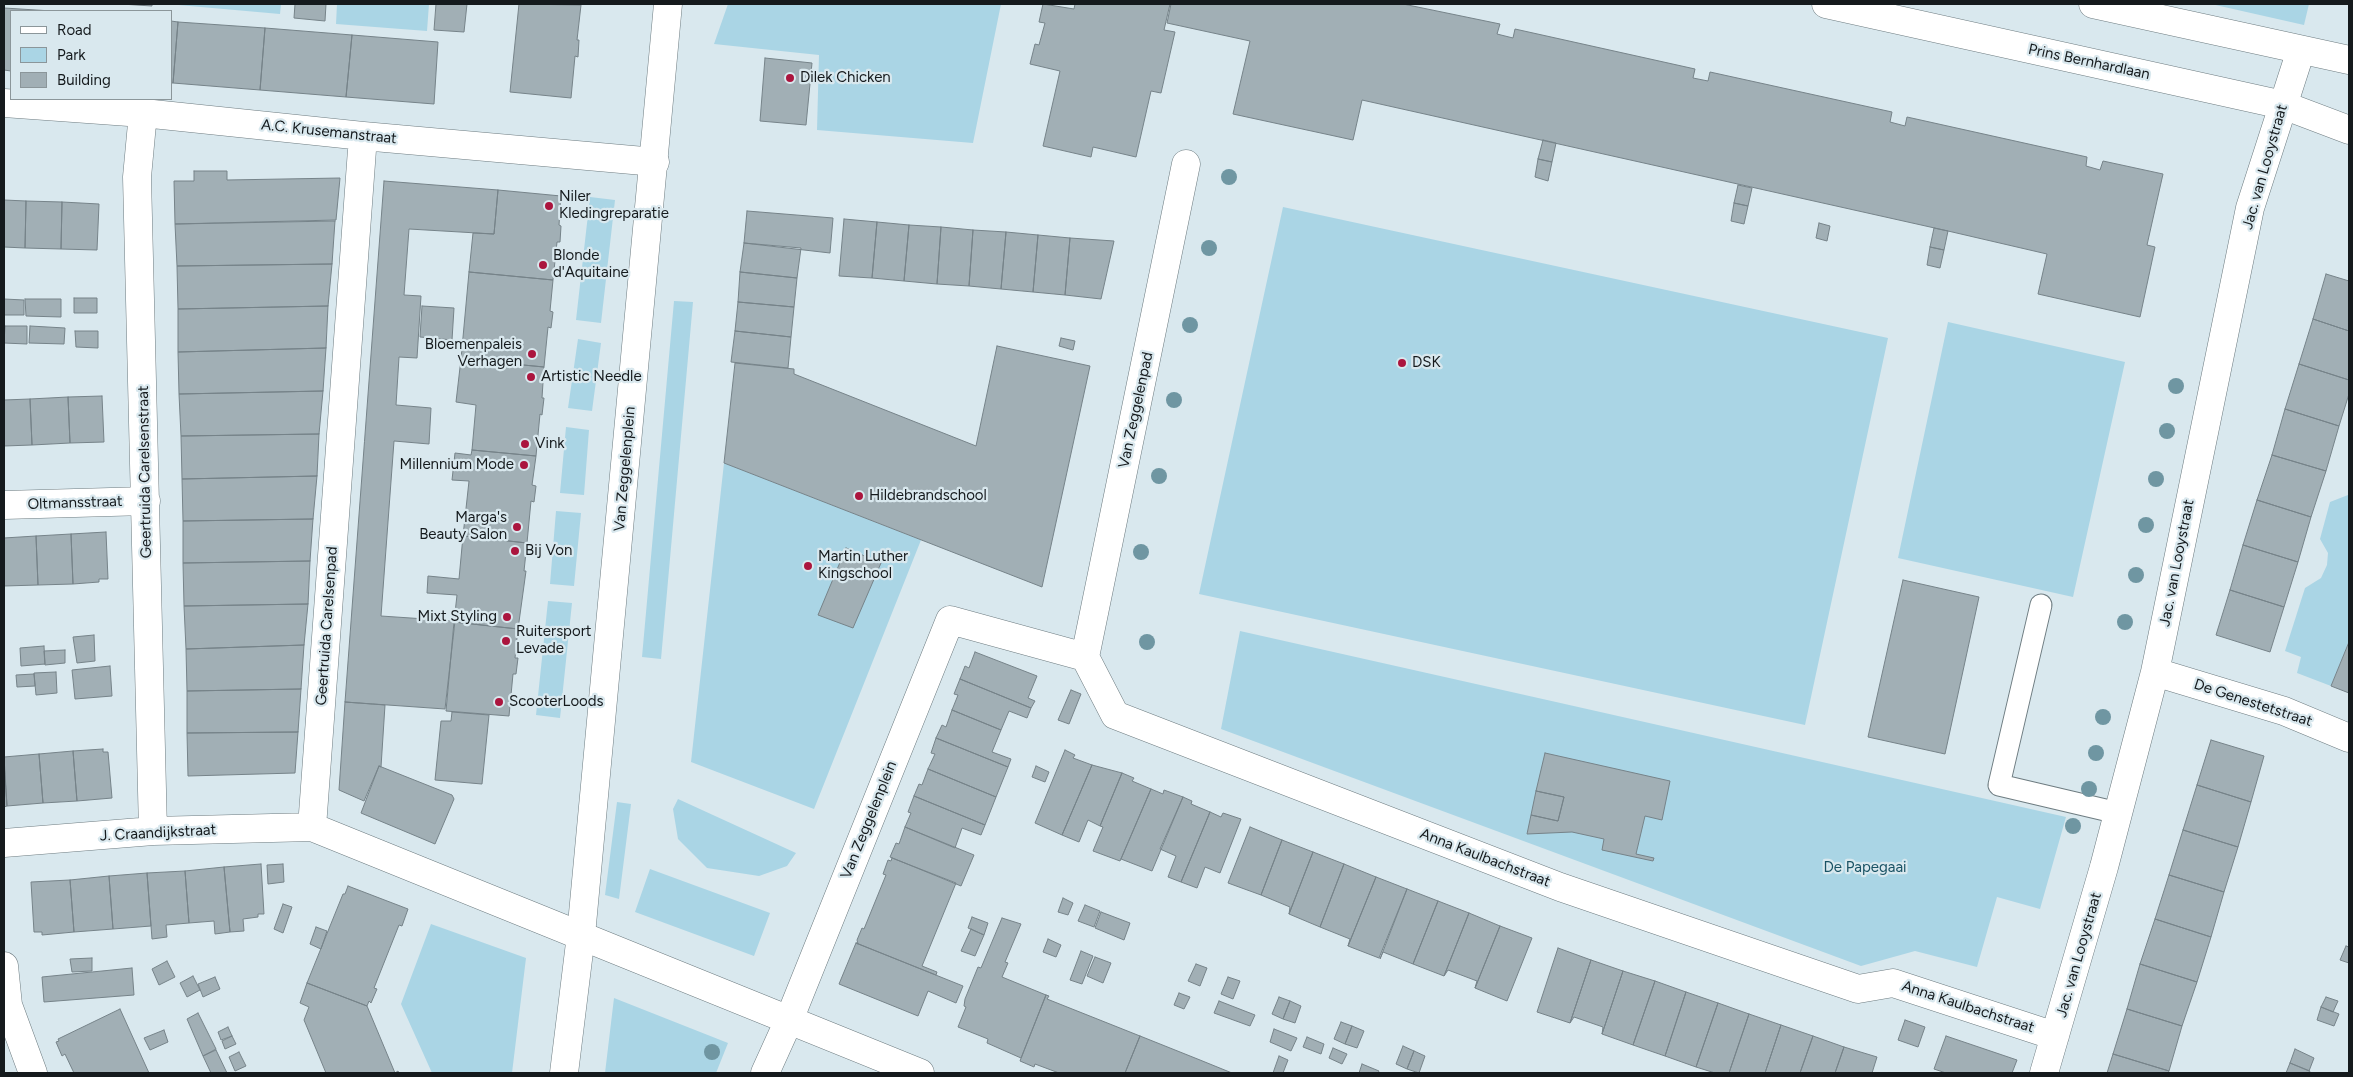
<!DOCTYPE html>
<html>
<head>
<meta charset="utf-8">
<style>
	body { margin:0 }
	#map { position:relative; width:2353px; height:1077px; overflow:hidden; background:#d9e8ee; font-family:Figtree,sans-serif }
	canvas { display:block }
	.frame { position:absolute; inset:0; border:5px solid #151a1d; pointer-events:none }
	.legend { position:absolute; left:10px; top:10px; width:162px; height:90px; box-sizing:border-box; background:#d9e8ee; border:1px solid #8b969a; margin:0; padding:6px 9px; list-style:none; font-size:15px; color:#151a1d }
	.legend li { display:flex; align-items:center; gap:10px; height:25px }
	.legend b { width:25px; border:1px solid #8b969a }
</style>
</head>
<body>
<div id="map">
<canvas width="2353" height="1077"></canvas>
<div class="frame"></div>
<ul class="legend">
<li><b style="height:6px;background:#fff"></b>Road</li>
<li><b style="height:14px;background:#aad5e5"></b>Park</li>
<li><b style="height:14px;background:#a1afb5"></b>Building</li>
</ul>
</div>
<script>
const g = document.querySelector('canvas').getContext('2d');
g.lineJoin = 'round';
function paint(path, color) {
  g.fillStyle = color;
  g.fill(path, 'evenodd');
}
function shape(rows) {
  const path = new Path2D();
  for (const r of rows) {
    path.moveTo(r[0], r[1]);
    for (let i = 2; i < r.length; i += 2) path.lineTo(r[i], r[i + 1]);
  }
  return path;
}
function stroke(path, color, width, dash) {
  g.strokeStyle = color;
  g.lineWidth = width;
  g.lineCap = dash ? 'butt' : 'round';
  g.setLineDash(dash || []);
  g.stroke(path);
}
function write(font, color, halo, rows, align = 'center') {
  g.font = font + ' Figtree,sans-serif';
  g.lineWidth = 4.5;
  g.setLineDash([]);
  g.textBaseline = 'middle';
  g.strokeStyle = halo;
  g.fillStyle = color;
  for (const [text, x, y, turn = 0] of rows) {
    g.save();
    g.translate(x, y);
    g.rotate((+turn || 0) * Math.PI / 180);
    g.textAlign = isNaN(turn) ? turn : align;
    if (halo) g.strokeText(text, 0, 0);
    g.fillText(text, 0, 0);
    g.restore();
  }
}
paint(shape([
	[167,4,281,4,280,14],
	[337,4,429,4,427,31,336,24],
	[728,4,1001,4,973,143,817,130,819,55,714,44],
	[2211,4,2309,4,2304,25],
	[590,197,615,200,601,323,576,320],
	[1283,207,1888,338,1805,725,1199,594],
	[674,301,693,302,661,659,642,657],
	[1948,322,2125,362,2073,597,1898,558],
	[578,339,601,343,592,411,568,408],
	[566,427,589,430,584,495,560,493],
	[724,463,921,540,814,809,691,762],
	[2349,492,2349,642,2331,686,2297,673,2301,657,2285,651,2305,588,2321,578,2327,565,2328,553,2320,539,2330,502,2348,495],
	[556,511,581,513,574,586,550,584],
	[548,601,572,603,560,718,536,715],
	[1240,631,1556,702,2066,817,2040,909,1997,897,1977,967,1915,951,1861,966,1221,729],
	[678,799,796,853,787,866,759,876,707,868,678,839,673,809],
	[617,802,631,804,619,899,605,895],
	[650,869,770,913,754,956,635,912],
	[431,924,526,958,512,1073,432,1073,401,1004],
	[614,998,728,1043,716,1073,605,1073]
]), '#aad5e5');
const building = shape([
	[121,4,152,4,152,6,121,4],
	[295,4,326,4,325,21,294,18,295,4],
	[436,4,467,4,464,32,434,30,436,4],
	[519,4,581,5,577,40,579,40,578,57,575,56,571,98,510,92,519,4],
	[1043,4,1074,9,1075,4,1170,4,1164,30,1175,32,1161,93,1151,91,1136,157,1093,147,1091,157,1043,146,1060,71,1030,64,1035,44,1039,45,1045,23,1039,22,1043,4],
	[1171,4,1403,4,1500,24,1497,34,1513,38,1515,29,1695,69,1693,78,1708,81,1710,72,1892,112,1890,122,1905,126,1907,117,2087,157,2086,166,2100,170,2103,161,2163,174,2147,245,2155,247,2140,317,2038,294,2047,254,1948,231,1362,100,1353,140,1233,114,1250,41,1167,23,1171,4],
	[4,8,52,11,11,11,11,71,4,70,4,8],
	[171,21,178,22,173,83,171,83,171,21],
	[178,22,265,28,260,90,173,83,178,22],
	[265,28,352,35,346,97,260,90,265,28],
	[352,35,438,42,434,104,346,97,352,35],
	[765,58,812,63,806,125,760,121,765,58],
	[1543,140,1556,143,1552,162,1538,159,1543,140],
	[1538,159,1552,162,1548,181,1535,177,1538,159],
	[194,171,227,171,227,180,340,178,336,220,175,224,174,181,194,181,194,171],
	[384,181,498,190,494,234,409,229,404,295,421,296,417,358,399,357,396,405,431,408,429,444,394,441,381,616,455,621,445,709,345,702,384,181],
	[1738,185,1752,188,1748,206,1734,203,1738,185],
	[498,190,561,196,559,225,561,226,560,242,557,242,553,280,469,272,473,233,494,234,498,190],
	[4,200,26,201,25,248,4,247,4,200],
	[26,201,62,202,61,249,25,248,26,201],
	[62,202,99,204,97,250,61,249,62,202],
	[1734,203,1748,206,1744,224,1731,221,1734,203],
	[747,211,833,218,830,253,744,243,747,211],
	[844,219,877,222,872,278,839,276,844,219],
	[335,221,332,264,177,266,175,224,335,221],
	[877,222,909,225,904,281,872,278,877,222],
	[1819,223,1830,226,1827,241,1816,238,1819,223],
	[909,225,941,227,937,284,904,281,909,225],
	[941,227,973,230,969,286,937,284,941,227],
	[1934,228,1948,231,1944,250,1930,247,1934,228],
	[973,230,1006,232,1001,289,969,286,973,230],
	[1006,232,1038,235,1033,292,1001,289,1006,232],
	[1038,235,1070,238,1065,295,1033,292,1038,235],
	[1070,238,1114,241,1101,299,1065,295,1070,238],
	[744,243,801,248,797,278,740,272,744,243],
	[1930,247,1944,250,1940,268,1927,265,1930,247],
	[332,264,328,306,178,309,177,266,332,264],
	[469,272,553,280,550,311,553,312,551,328,548,327,544,367,461,359,469,272],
	[740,272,797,278,794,307,738,302,740,272],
	[2326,274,2349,281,2349,331,2313,319,2326,274],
	[74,298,97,298,97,313,74,313,74,298],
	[4,299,24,300,24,315,4,315,4,299],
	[25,299,61,299,61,317,26,316,25,299],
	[738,302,794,307,791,337,735,331,738,302],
	[328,306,326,348,178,352,178,309,328,306],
	[422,306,454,308,452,340,420,337,422,306],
	[2313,319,2349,331,2349,380,2299,364,2313,319],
	[5,326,27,326,27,344,4,343,5,326],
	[30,326,65,328,64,344,29,343,30,326],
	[75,331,98,331,98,348,76,347,75,331],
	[735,331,791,337,788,368,731,362,735,331],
	[1061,338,1075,341,1073,350,1059,346,1061,338],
	[997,346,1090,366,1042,587,724,463,735,363,794,369,794,374,976,446,997,346],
	[326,348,323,391,179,394,178,352,326,348],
	[461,359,544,367,542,398,544,398,542,415,540,414,536,456,472,450,476,405,456,402,461,359],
	[2299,364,2349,380,2349,394,2339,426,2285,409,2299,364],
	[323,391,319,434,181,436,179,394,323,391],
	[102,396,104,442,70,443,68,397,102,396],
	[68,397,70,443,32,445,30,399,68,397],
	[30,399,32,445,4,446,4,400,30,399],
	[2285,409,2339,426,2326,471,2272,455,2285,409],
	[319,434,317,476,182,479,181,436,319,434],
	[472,450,536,456,532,485,536,486,534,502,531,501,527,543,463,536,469,481,452,480,455,453,471,455,472,450],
	[2272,455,2326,471,2311,517,2257,500,2272,455],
	[317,476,313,519,183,521,182,479,317,476],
	[2257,500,2311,517,2298,562,2243,545,2257,500],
	[313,519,310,561,183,563,183,521,313,519],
	[106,532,108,579,99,579,99,582,73,584,71,534,106,532],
	[71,534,73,584,38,585,36,536,71,534],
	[36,536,38,585,4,586,4,538,36,536],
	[463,536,527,543,524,571,526,571,518,629,454,622,457,595,427,593,428,576,459,579,463,536],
	[2243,545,2298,562,2284,607,2230,590,2243,545],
	[846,548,881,563,853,628,818,615,846,548],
	[310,561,308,604,184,606,183,563,310,561],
	[1903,580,1979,597,1945,754,1868,737,1903,580],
	[2230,590,2284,607,2270,652,2216,635,2230,590],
	[308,604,304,645,186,649,184,606,308,604],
	[454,622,518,629,515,658,518,658,516,674,513,674,509,716,446,711,454,622],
	[94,635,95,661,77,663,73,637,94,635],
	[2349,642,2349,693,2331,686,2349,642],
	[304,645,301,689,187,691,186,649,304,645],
	[44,646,45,664,21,666,20,648,44,646],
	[65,650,65,663,45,665,44,651,65,650],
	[975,652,1037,676,1028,698,1035,701,1031,708,960,679,965,666,969,668,975,652],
	[110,666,112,696,75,699,72,670,110,666],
	[56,672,57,693,36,695,34,673,56,672],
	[34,674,35,686,17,687,16,675,34,674],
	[960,679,1031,708,1027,718,1009,711,1001,730,952,710,958,695,954,694,960,679],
	[301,689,298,732,187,733,187,691,301,689],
	[1071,690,1081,694,1069,724,1058,720,1071,690],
	[345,702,385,705,381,767,379,766,364,801,339,790,345,702],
	[952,710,1001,730,992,752,1011,759,1008,767,936,738,942,725,946,727,952,710],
	[452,712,489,715,482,784,435,780,441,721,451,721,452,712],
	[298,732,295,773,188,776,187,733,298,732],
	[936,738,1008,767,996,797,928,769,935,754,931,753,936,738],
	[2211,740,2264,756,2251,802,2197,785,2211,740],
	[103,749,103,752,108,752,112,798,77,801,73,751,103,749],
	[1065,750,1075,755,1073,758,1092,765,1062,835,1035,823,1065,750],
	[73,751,77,801,43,803,39,754,73,751],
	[1545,753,1670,781,1662,820,1645,816,1636,854,1654,858,1653,861,1602,850,1604,839,1572,832,1527,834,1531,815,1558,821,1564,797,1536,791,1545,753],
	[39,754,43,803,7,806,4,757,39,754],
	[4,763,7,806,4,807,4,763],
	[1092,765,1122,773,1100,826,1088,820,1079,842,1062,835,1092,765],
	[379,766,452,795,454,799,435,844,361,813,379,766],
	[1036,766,1049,772,1045,782,1032,777,1036,766],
	[928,769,996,797,985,825,914,796,919,784,922,785,928,769],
	[1122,773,1134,778,1132,781,1151,789,1120,861,1093,851,1103,827,1100,826,1122,773],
	[2197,785,2251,802,2238,847,2183,830,2197,785],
	[1151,789,1163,794,1164,790,1183,797,1152,871,1121,859,1151,789],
	[1536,791,1564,797,1558,821,1531,815,1536,791],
	[914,796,985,825,981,835,962,828,955,848,905,827,911,813,908,812,914,796],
	[1183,797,1192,801,1191,804,1210,812,1181,882,1168,877,1176,856,1160,849,1183,797],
	[1210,812,1221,817,1223,813,1241,819,1220,873,1205,867,1197,888,1181,882,1210,812],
	[905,827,974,855,961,886,890,857,896,843,899,844,905,827],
	[1250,827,1282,840,1261,895,1228,883,1250,827],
	[2183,830,2238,847,2224,892,2169,875,2183,830],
	[1282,840,1313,852,1289,914,1290,907,1261,895,1282,840],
	[1313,852,1344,864,1320,927,1289,914,1313,852],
	[892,858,956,883,922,966,937,972,936,975,856,943,858,944,857,940,862,928,864,929,886,875,883,874,888,860,891,861,892,858],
	[261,864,264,914,258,914,258,917,243,919,244,931,230,932,224,867,261,864],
	[283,864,284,882,268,884,267,865,283,864],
	[1344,864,1376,877,1348,946,1350,939,1320,927,1344,864],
	[224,867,230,932,215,934,214,921,189,923,185,871,224,867],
	[185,871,189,923,166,925,167,937,152,939,147,873,185,871],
	[147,873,151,926,113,929,109,876,147,873],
	[2169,875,2224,892,2211,937,2155,919,2169,875],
	[109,876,113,929,74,932,70,880,109,876],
	[1376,877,1407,889,1379,958,1348,946,1376,877],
	[70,880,74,932,42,935,42,932,34,932,31,882,70,880],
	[348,886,408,909,402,926,399,925,374,988,377,989,371,1003,369,1001,367,1006,307,983,343,894,345,894,348,886],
	[1407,889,1438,901,1413,964,1383,952,1380,959,1407,889],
	[1063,898,1073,903,1068,915,1058,912,1063,898],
	[1438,901,1469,913,1444,976,1413,964,1438,901],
	[283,904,292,907,283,933,274,929,283,904],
	[1085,905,1100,911,1094,927,1078,921,1085,905],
	[1101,912,1130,923,1124,940,1095,928,1101,912],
	[1469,913,1500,926,1475,988,1477,981,1448,970,1444,976,1469,913],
	[972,917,988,923,984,935,968,928,972,917],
	[1002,918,1021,924,1005,962,1008,963,1002,977,1046,995,1021,1058,987,1043,988,1039,958,1027,966,1007,964,1006,965,999,978,967,981,968,1002,918],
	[2155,919,2211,937,2197,982,2140,964,2155,919],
	[1500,926,1532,938,1507,1001,1475,988,1500,926],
	[316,927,327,931,321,949,310,944,316,927],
	[971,929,984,935,975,956,961,951,971,929],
	[1048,939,1061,945,1056,957,1043,952,1048,939],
	[856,943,963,986,956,1003,928,991,918,1016,839,984,856,943],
	[2346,946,2349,947,2349,963,2340,960,2346,946],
	[1558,948,1591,960,1570,1023,1537,1012,1558,948],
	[1081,951,1093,956,1082,984,1070,980,1081,951],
	[1095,957,1111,963,1103,983,1087,976,1095,957],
	[92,958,92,971,72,972,70,959,92,958],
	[1591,960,1623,971,1602,1034,1603,1027,1574,1017,1570,1023,1591,960],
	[167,961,175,977,159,985,152,969,167,961],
	[1196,964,1207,968,1200,986,1188,981,1196,964],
	[2140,964,2197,982,2182,1026,2127,1009,2140,964],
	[132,968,134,995,44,1002,42,977,132,968],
	[1623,971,1655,981,1633,1045,1602,1034,1623,971],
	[193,976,200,990,187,997,180,983,193,976],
	[215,977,220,989,203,997,198,984,215,977],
	[1228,977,1240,981,1233,999,1221,994,1228,977],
	[1655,981,1686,992,1665,1056,1633,1045,1655,981],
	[307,983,367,1006,395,1073,398,1071,399,1073,326,1073,304,1020,309,1007,300,1003,307,983],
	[1686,992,1718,1003,1696,1067,1665,1056,1686,992],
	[1179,993,1190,997,1184,1009,1174,1005,1179,993],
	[1046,995,1049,996,1047,999,1140,1036,1125,1073,1059,1073,1035,1064,1034,1067,1020,1061,1046,995],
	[1279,997,1290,1001,1283,1019,1272,1014,1279,997],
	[2326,997,2338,1001,2333,1012,2321,1007,2326,997],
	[1219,1001,1255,1015,1250,1026,1214,1013,1219,1001],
	[1290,1001,1301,1006,1295,1023,1283,1019,1290,1001],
	[1718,1003,1749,1014,1729,1073,1715,1073,1696,1067,1718,1003],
	[2321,1007,2339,1014,2334,1026,2317,1020,2321,1007],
	[120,1009,149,1073,74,1073,65,1054,62,1056,56,1042,59,1041,58,1039,120,1009],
	[2127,1009,2182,1026,2169,1071,2113,1054,2127,1009],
	[198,1013,216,1049,203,1056,187,1019,198,1013],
	[1749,1014,1781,1025,1765,1073,1729,1073,1749,1014],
	[1905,1020,1925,1027,1918,1047,1898,1040,1905,1020],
	[1341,1022,1352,1026,1345,1044,1334,1039,1341,1022],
	[1781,1025,1813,1036,1800,1073,1765,1073,1781,1025],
	[1352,1026,1364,1031,1357,1048,1345,1044,1352,1026],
	[228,1027,232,1036,221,1040,218,1032,228,1027],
	[1274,1029,1297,1038,1291,1051,1270,1042,1274,1029],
	[164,1030,168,1042,150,1050,144,1038,164,1030],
	[232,1036,236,1044,225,1049,222,1041,232,1036],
	[1140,1036,1200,1060,1232,1073,1125,1073,1140,1036],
	[1813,1036,1844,1047,1835,1073,1800,1073,1813,1036],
	[1946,1036,2017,1060,2012,1073,1946,1073,1934,1069,1946,1036],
	[1307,1037,1324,1044,1321,1054,1303,1047,1307,1037],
	[1403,1046,1414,1051,1407,1069,1396,1064,1403,1046],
	[1844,1047,1877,1057,1872,1073,1835,1073,1844,1047],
	[1333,1048,1347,1054,1342,1064,1329,1058,1333,1048],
	[2295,1049,2314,1058,2309,1071,2290,1063,2295,1049],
	[216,1050,227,1073,211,1073,203,1056,216,1050],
	[1414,1051,1425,1056,1419,1073,1407,1069,1414,1051],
	[239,1052,246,1066,235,1071,229,1057,239,1052],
	[2113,1054,2169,1071,2168,1073,2107,1073,2113,1054],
	[1279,1056,1288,1060,1283,1073,1273,1073,1279,1056],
	[2290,1063,2310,1071,2309,1073,2286,1073,2290,1063],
	[1362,1064,1379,1071,1378,1073,1359,1073,1362,1064]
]);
paint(building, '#a1afb5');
stroke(building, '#768389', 1);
const lane = shape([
	[2041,605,1999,785,2118,813]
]);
const street = shape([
	[4,103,143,113,363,136,655,162],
	[143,113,137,177,153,831],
	[363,136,312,827,920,1073],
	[4,505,146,501],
	[1085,657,1186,164],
	[2155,672,2284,711,2349,738],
	[4,843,153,831,312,827],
	[4,966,8,1005,33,1073],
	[765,1073,789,1020,950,620,1085,657,1115,715,1560,887,1858,989,1893,983,2055,1036],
	[2044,1073,2104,867,2155,672,2250,208,2301,50]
]);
const secondary = shape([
	[1826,4,2283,105,2349,130],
	[2093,4,2349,60],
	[564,1073,581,935,668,4]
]);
stroke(lane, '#6e7c81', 23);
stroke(street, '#6e7c81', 29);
stroke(secondary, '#6e7c81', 29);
stroke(lane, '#fff', 21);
stroke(street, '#fff', 28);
stroke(secondary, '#fff', 28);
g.fillStyle = '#6f96a2';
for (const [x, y] of [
	[1229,177],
	[1209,248],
	[1190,325],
	[2176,386],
	[1174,400],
	[2167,431],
	[1159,476],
	[2156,479],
	[2146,525],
	[1141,552],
	[2136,575],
	[2125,622],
	[1147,642],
	[2103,717],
	[2096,753],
	[2089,789],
	[2073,826],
	[712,1052]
]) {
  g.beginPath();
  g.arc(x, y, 8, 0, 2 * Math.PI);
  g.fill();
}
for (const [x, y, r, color] of [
	[790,78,5,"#ab153e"],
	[549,206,5,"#ab153e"],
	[543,265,5,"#ab153e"],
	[532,354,5,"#ab153e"],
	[1402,363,5,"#ab153e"],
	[531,377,5,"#ab153e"],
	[525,444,5,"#ab153e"],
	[524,465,5,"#ab153e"],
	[859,496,5,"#ab153e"],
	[517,527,5,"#ab153e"],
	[515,551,5,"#ab153e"],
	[808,566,5,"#ab153e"],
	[507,617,5,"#ab153e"],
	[506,641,5,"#ab153e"],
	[499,702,5,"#ab153e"]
]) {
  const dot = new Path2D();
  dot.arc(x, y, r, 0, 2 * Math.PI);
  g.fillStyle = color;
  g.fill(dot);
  stroke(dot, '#d9e8ee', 2);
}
write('15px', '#151a1d', '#d9e8ee', [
	["Prins Bernhardlaan",2089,62,12],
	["A.C. Krusemanstraat",329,132,6],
	["Jac. van Looystraat",2265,167,-74],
	["Van Zeggelenpad",1136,410,-78],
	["Van Zeggelenplein",625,469,-85],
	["Geertruida Carelsenstraat",145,472,-91],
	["Oltmansstraat",75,503,-2],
	["Jac. van Looystraat",2177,563,-79],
	["Geertruida Carelsenpad",327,626,-86],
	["De Genestetstraat",2253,703,18],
	["Van Zeggelenplein",869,820,-68],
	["J. Craandijkstraat",158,833,-3],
	["Anna Kaulbachstraat",1485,858,21],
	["Jac. van Looystraat",2079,955,-74],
	["Anna Kaulbachstraat",1968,1007,18]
]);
write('15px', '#151a1d', '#d9e8ee', [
	["Dilek Chicken",800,78],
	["Niler",559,197],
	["Kledingreparatie",559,214],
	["Blonde",553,256],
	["d'Aquitaine",553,273],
	["Bloemenpaleis",522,345,"right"],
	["Verhagen",522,362,"right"],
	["DSK",1412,363],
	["Artistic Needle",541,377],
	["Vink",535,444],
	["Millennium Mode",514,465,"right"],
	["Hildebrandschool",869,496],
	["Marga's",507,518,"right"],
	["Beauty Salon",507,535,"right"],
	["Bij Von",525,551],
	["Martin Luther",818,557],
	["Kingschool",818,574],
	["Mixt Styling",497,617,"right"],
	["Ruitersport",516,632],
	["Levade",516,649],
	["ScooterLoods",509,702]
], 'left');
write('15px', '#195264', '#d9e8ee', [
	["De Papegaai",1865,868]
]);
</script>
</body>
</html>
